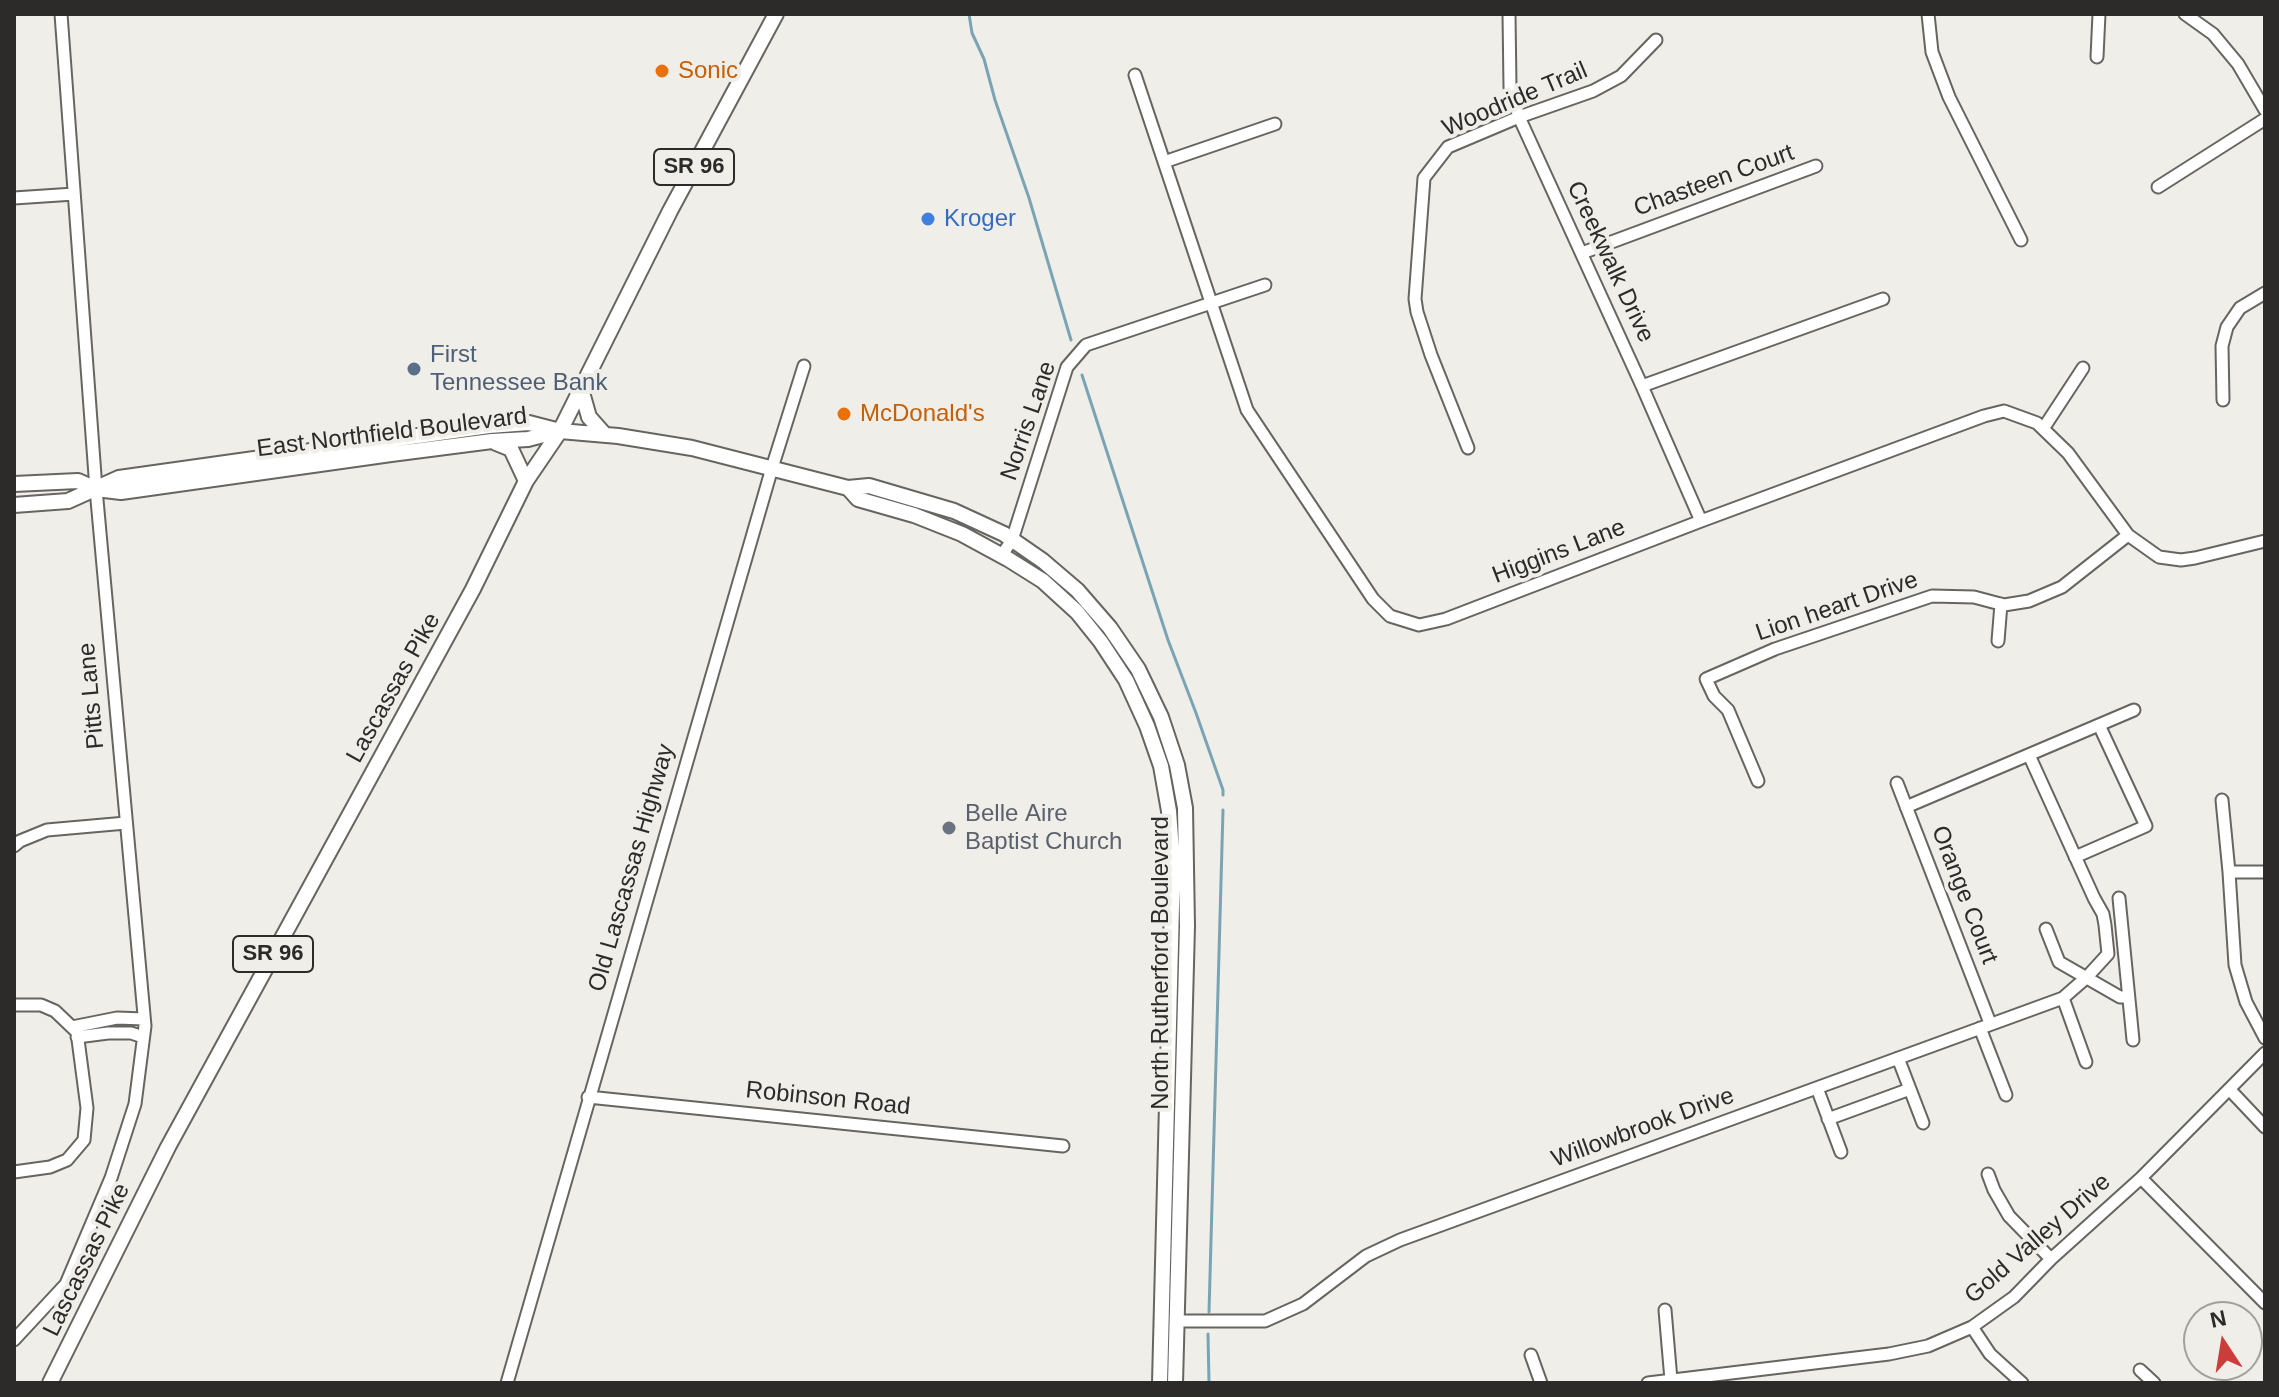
<!DOCTYPE html>
<html>
<head>
<meta charset="utf-8">
<style>
	body { margin:0 }
	#map { position:relative; width:2279px; height:1397px; overflow:hidden; background:#efeee8; font-family:Arial,sans-serif }
	canvas { display:block }
	.frame { position:absolute; inset:0; border:16px solid #2c2b29; pointer-events:none }
	.north { position:absolute; left:2183px; top:1301px; width:80px; height:80px; box-sizing:border-box; background:#efeee8; border:2px solid #a1a09c; border-radius:50%; rotate:348deg; font-size:22px; font-weight:700; line-height:32px; text-align:center; color:#2c2b29 }
	.north::after { content:''; display:block; margin:auto; width:28px; height:36px; background:#cb3c3a; clip-path:polygon(50% 0,100% 100%,50% 72%,0 100%) }
</style>
</head>
<body>
<div id="map">
<canvas width="2279" height="1397"></canvas>
<div class="frame"></div>
<div class="north">N</div>
</div>
<script>
const g = document.querySelector('canvas').getContext('2d');
g.lineJoin = 'round';
function shape(rows) {
  const path = new Path2D();
  for (const r of rows) {
    path.moveTo(r[0], r[1]);
    for (let i = 2; i < r.length; i += 2) path.lineTo(r[i], r[i + 1]);
  }
  return path;
}
function stroke(path, color, width, dash) {
  g.strokeStyle = color;
  g.lineWidth = width;
  g.lineCap = dash ? 'butt' : 'round';
  g.setLineDash(dash || []);
  g.stroke(path);
}
function write(font, color, halo, rows, align = 'center') {
  g.font = font + ' Arial,sans-serif';
  g.lineWidth = 8;
  g.setLineDash([]);
  g.textBaseline = 'middle';
  g.strokeStyle = halo;
  g.fillStyle = color;
  for (const [text, x, y, turn = 0] of rows) {
    g.save();
    g.translate(x, y);
    g.rotate((+turn || 0) * Math.PI / 180);
    g.textAlign = isNaN(turn) ? turn : align;
    if (halo) g.strokeText(text, 0, 0);
    g.fillText(text, 0, 0);
    g.restore();
  }
}
stroke(shape([
	[969,14,972,33,984,59,995,100,1029,198,1071,340],
	[1082,375,1168,640,1196,713,1223,790,1223,795],
	[1209,1312,1223,810],
	[1208,1334,1209,1383]
]), '#7aa4b4', 3);
const minor = shape([
	[1509,14,1510,87,1519,117,1642,386,1701,521],
	[1928,14,1932,52,1949,97,2021,240],
	[2185,14,2213,34,2238,64,2265,110],
	[2097,57,2099,14],
	[1135,75,1247,410,1373,599,1390,616,1419,625,1446,619,1701,521,1984,416,2004,411,2037,423,2068,453,2128,535,2159,557,2181,560,2195,558,2265,541],
	[1164,162,1275,124],
	[2158,187,2265,119],
	[14,198,74,194],
	[1582,253,1816,166],
	[1642,386,1883,299],
	[2223,400,2222,346,2227,327,2240,308,2265,293],
	[2043,429,2083,368],
	[1468,448,1431,355,1417,312,1415,299,1424,178,1448,147,1519,117,1593,91,1621,76,1656,40],
	[1002,555,1012,540,1067,367,1086,345,1265,285],
	[1998,641,2001,604],
	[1758,781,1728,710,1714,696,1706,679,1775,649,1932,596,1974,597,2004,605,2029,601,2062,587,2128,535],
	[1897,783,1990,1023],
	[2222,800,2229,872,2235,965,2246,1002,2265,1038],
	[1906,807,2134,710],
	[14,846,20,841,47,830,126,823],
	[2075,857,2146,826,2099,725],
	[2229,872,2265,872],
	[2119,898,2133,1040],
	[2046,929,2059,962,2120,997,2128,997],
	[2063,998,2086,1062],
	[14,1005,41,1005,55,1011,77,1032,87,1108,84,1140,67,1160,50,1167,14,1172],
	[72,1027,117,1018,144,1019],
	[1980,1028,2006,1095],
	[77,1037,108,1033,131,1033,143,1037],
	[1898,1058,1923,1123],
	[1817,1088,1841,1152],
	[2230,1090,2265,1127],
	[588,1097,1063,1146],
	[1828,1119,1910,1089],
	[1988,1174,1994,1190,2009,1216,2051,1259],
	[2141,1178,2265,1303],
	[1665,1310,1671,1380],
	[1177,1321,1265,1321,1303,1304,1366,1256,1400,1240,2063,998,2087,977,2108,954,2105,925,2103,914,2094,898,2029,755],
	[1972,1327,1990,1354,2022,1383],
	[14,1340,66,1284,111,1178,135,1104,145,1026,96,489,61,14],
	[1531,1355,1541,1383],
	[2140,1370,2154,1383],
	[507,1383,772,468,804,366],
	[1648,1383,1889,1354,1928,1346,1972,1327,2014,1297,2051,1259,2141,1178,2265,1053]
]);
const major = shape([
	[581,389,589,417,605,435],
	[496,443,511,449,526,481],
	[14,484,78,481,96,489,121,492,391,454,492,441,528,439,555,432],
	[848,488,858,499,914,515,962,534,1008,559,1043,581,1077,612,1101,642,1126,680,1147,726,1161,766,1169,811,1173,865,1160,1383],
	[14,505,68,501,119,478,489,426,529,423,560,431,618,436,692,448,848,488,869,486,954,511,1004,534,1043,561,1077,590,1110,628,1138,669,1161,717,1177,765,1185,808,1187,926,1175,1383],
	[50,1383,168,1147,473,589,526,481,560,431,670,211,776,14]
]);
stroke(minor, '#676560', 15);
stroke(major, '#676560', 18);
stroke(minor, '#fff', 11);
stroke(major, '#fff', 14);
for (const [x, y, r, color] of [
	[662,71,8,"#e8710a"],
	[928,219,8,"#3f7fe0"],
	[414,369,8,"#5c6f8a"],
	[844,414,8,"#e8710a"],
	[949,828,8,"#6b7280"]
]) {
  const dot = new Path2D();
  dot.arc(x, y, r, 0, 2 * Math.PI);
  g.fillStyle = color;
  g.fill(dot);
  stroke(dot, '#efeee8', 3);
}
for (const [x, y, w] of [
	[694,167,80],
	[273,954,80]
]) {
  const box = new Path2D();
  box.roundRect(x - w / 2, y - 18, w, 36, 6);
  g.fillStyle = '#efeee8';
  g.fill(box);
  stroke(box, '#2c2b29', 2);
}
write('bold 22px', '#2c2b29', null, [
	["SR 96",694,167],
	["SR 96",273,954]
]);
write('24px', '#c56008', '#efeee8', [
	["Sonic",678,71],
	["McDonald's",860,414]
], 'left');
write('24px', '#2c2b29', '#efeee8', [
	["Woodride Trail",1515,100,-23],
	["Chasteen Court",1714,181,-20],
	["Creekwalk Drive",1610,262,65],
	["Norris Lane",1029,421,-71],
	["East Northfield Boulevard",392,433,-7],
	["Higgins Lane",1559,552,-21],
	["Lion heart Drive",1837,607,-19],
	["Lascassas Pike",394,688,-61],
	["Pitts Lane",92,696,-95],
	["Old Lascassas Highway",632,868,-74],
	["Orange Court",1964,895,69],
	["North Rutherford Boulevard",1161,963,-90],
	["Robinson Road",828,1099,6],
	["Willowbrook Drive",1643,1128,-20],
	["Gold Valley Drive",2038,1239,-41],
	["Lascassas Pike",87,1260,-64]
]);
write('24px', '#366cbe', '#efeee8', [
	["Kroger",944,219]
], 'left');
write('24px', '#4e5e75', '#efeee8', [
	["First",430,355],
	["Tennessee Bank",430,383]
], 'left');
write('24px', '#5b616d', '#efeee8', [
	["Belle Aire",965,814],
	["Baptist Church",965,842]
], 'left');
</script>
</body>
</html>
